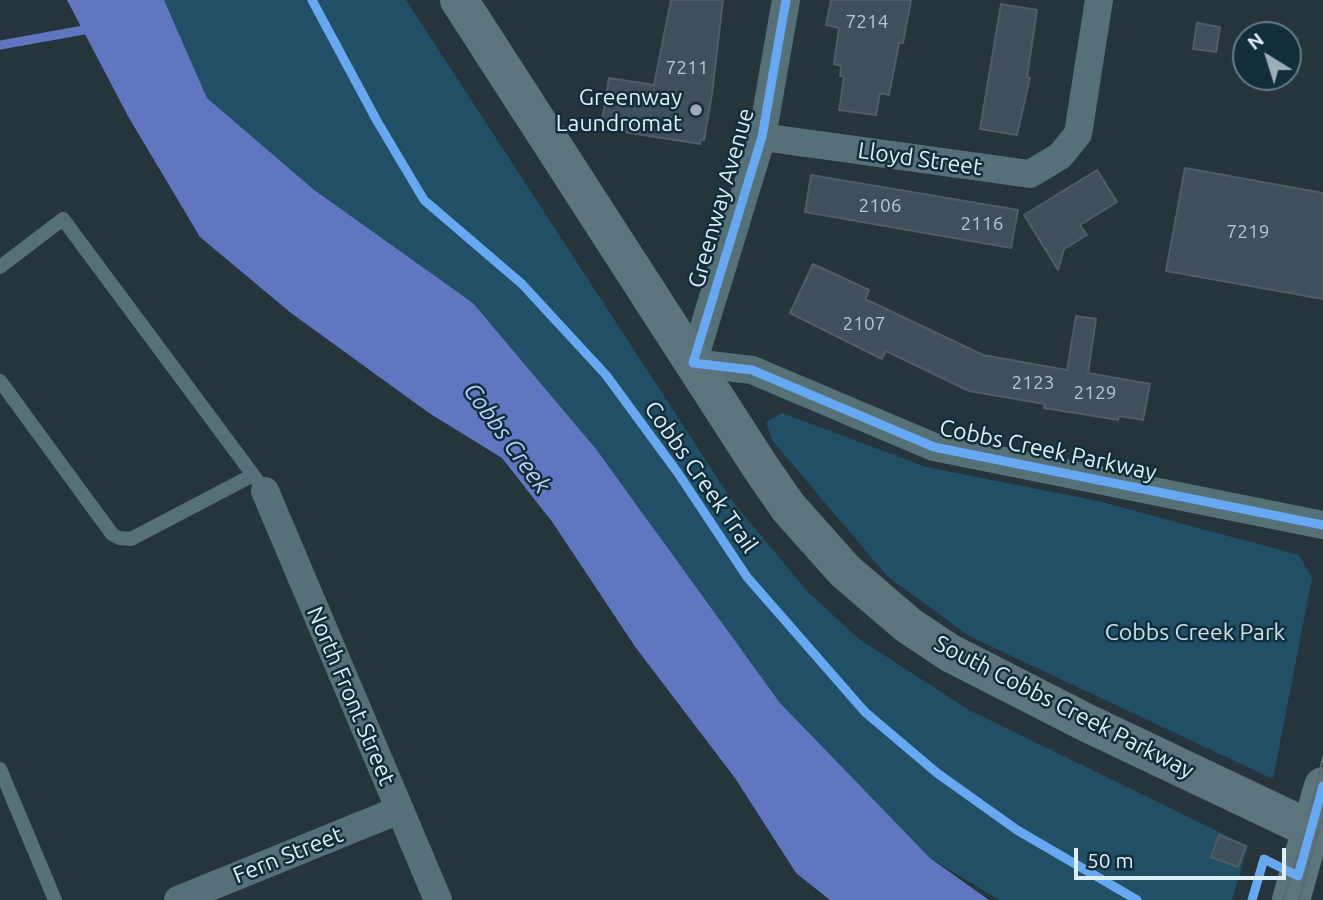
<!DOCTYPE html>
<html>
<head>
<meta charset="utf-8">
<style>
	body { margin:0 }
	#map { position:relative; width:1323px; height:900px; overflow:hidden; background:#26343c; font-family:Ubuntu,sans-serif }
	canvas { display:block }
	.north { position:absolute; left:1232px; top:21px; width:70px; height:70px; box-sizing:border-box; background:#122e3b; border:2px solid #647b87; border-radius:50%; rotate:322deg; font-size:19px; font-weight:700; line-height:28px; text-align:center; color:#dfeff8 }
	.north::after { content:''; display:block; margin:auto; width:24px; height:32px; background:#9eaeb6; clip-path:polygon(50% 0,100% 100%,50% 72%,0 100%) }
	.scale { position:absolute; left:1074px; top:848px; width:212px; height:32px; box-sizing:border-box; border:4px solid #dfeff8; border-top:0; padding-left:9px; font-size:21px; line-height:24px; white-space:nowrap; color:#dfeff8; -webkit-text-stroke:5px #122e3b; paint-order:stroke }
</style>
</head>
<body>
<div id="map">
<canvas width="1323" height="900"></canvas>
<div class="north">N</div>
<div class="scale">50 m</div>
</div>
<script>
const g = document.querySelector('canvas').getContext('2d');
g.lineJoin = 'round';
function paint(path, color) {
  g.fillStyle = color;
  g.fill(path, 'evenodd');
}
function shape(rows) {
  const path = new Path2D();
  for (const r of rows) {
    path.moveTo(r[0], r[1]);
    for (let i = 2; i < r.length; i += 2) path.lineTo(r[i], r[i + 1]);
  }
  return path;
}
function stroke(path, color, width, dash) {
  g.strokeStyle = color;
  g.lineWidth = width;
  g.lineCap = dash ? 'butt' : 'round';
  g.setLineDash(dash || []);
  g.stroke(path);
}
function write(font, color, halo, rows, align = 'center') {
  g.font = font + ' Ubuntu,sans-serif';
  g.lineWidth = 5;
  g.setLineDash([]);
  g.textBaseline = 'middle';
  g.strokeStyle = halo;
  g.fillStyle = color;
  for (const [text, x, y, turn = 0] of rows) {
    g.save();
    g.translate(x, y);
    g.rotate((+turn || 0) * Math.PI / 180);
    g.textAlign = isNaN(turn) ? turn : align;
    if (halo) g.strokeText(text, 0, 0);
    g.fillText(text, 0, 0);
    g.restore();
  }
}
paint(shape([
	[164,0,406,0,733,502,807,591,859,639,969,710,1248,846,1232,900,999,900,930,858,780,703,596,449,473,303,313,189,207,98],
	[782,413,926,467,1098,501,1299,555,1312,578,1273,779,969,636,887,576,772,440,766,422]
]), '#215066');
paint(shape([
	[67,0,164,0,207,98,313,189,473,303,596,449,780,703,930,858,989,900,830,900,796,873,735,778,636,648,553,523,502,458,429,413,291,313,200,237,129,118]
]), '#6076c1');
stroke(shape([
	[0,45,95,28]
]), '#6076c1', 9);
const building = shape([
	[671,0,723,0,712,94,704,140,701,139,700,144,605,129,606,123,602,122,609,78,654,85,671,0],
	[831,0,911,0,903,43,899,43,889,95,880,93,876,115,839,110,844,77,840,76,841,66,834,64,839,28,826,25,831,0],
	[1001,4,1037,10,1027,77,1030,78,1017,135,980,129,1001,4],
	[1197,23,1220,27,1216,52,1193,49,1197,23],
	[1185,168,1323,193,1323,299,1166,271,1185,168],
	[1097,170,1117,202,1080,225,1087,235,1064,249,1058,270,1024,215,1097,170],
	[811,175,1018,210,1011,248,805,212,811,175],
	[813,264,869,290,865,299,983,355,1067,370,1076,316,1096,319,1088,373,1150,384,1143,420,1119,416,1118,420,1082,414,1044,408,1045,404,969,391,886,351,882,359,790,313,813,264],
	[1219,835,1246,846,1238,867,1211,857,1219,835]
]);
paint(building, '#3f4f5c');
stroke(building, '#515c64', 2);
stroke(shape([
	[0,267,63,219,265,491],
	[0,381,112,534,119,538,131,539,253,475],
	[0,769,55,900]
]), '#567077', 14);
stroke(shape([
	[786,0,762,137,693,363,752,370,934,447,1323,525],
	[762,137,1030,174,1060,156,1078,134,1099,0],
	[265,491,438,900],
	[178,900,399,810]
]), '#567077', 28);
stroke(shape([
	[459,0,761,468,788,507,845,571,908,625,950,653,1087,723,1323,835],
	[1291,900,1323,786]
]), '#5c747b', 38);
stroke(shape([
	[1283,900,1307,828,1323,757],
	[1299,900,1323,814]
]), '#596a71', 2);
stroke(shape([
	[312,0,377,121,424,200,522,284,606,375,678,473,747,577,865,712,937,773,1017,830,1137,900],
	[786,0,762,137,693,363,752,370,934,447,1323,525],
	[1252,900,1264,859,1298,876,1323,786]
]), '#66a8f1', 9);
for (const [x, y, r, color] of [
	[696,110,7,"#9eaeb6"]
]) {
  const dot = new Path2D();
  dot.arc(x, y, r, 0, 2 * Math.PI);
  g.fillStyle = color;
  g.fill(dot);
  stroke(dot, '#122e3b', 2.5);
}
write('19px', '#b7c7d1', null, [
	["7214",867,22],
	["7211",687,68],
	["2106",880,206],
	["2116",982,224],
	["7219",1248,232],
	["2107",864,324],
	["2123",1033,383],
	["2129",1095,393]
]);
write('23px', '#dfeff8', '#122e3b', [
	["Greenway",682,97],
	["Laundromat",682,123]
], 'right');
write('23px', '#dfeff8', '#122e3b', [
	["Lloyd Street",920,159,8],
	["Greenway Avenue",721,198,-74],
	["Cobbs Creek Parkway",1048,450,12],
	["Cobbs Creek Trail",701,477,55],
	["North Front Street",351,696,67],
	["South Cobbs Creek Parkway",1064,707,27],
	["Fern Street",288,855,-22]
]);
write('23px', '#c9e1ee', '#122e3b', [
	["Cobbs Creek Park",1195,632]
]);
write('italic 24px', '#becdf8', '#122e3b', [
	["Cobbs Creek",507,438,54]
]);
</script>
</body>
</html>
